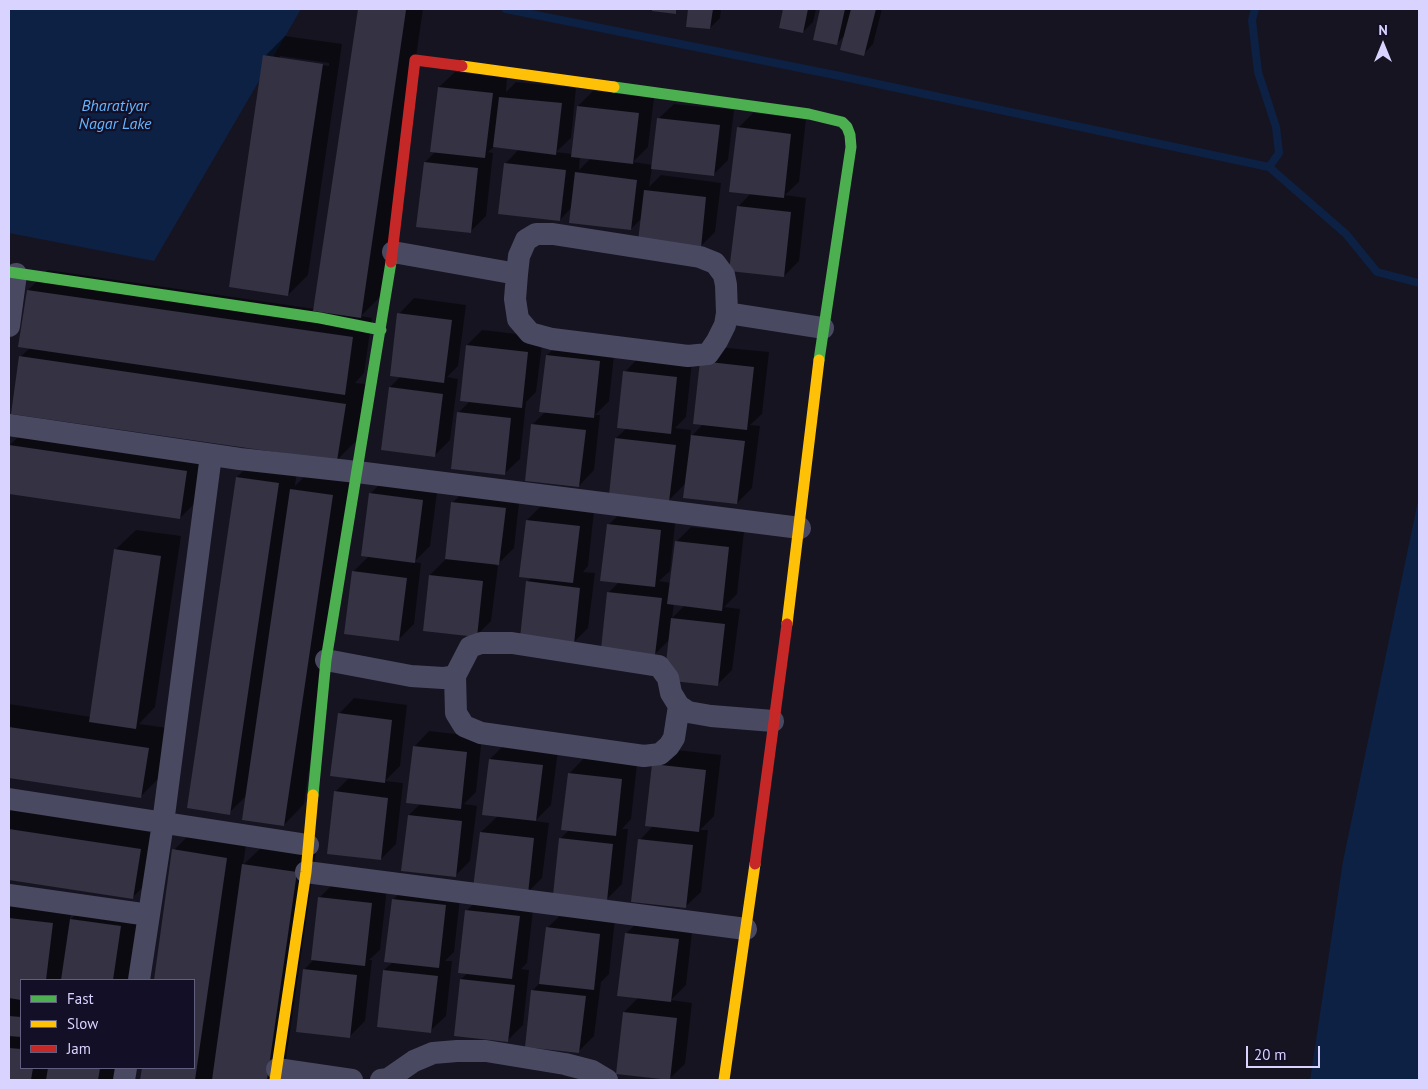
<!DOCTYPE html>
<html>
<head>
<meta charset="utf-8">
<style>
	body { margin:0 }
	#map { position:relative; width:1428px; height:1089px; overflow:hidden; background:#161421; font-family:"PT Sans",sans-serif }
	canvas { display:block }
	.frame { position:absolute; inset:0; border:10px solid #d9d4ff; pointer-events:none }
	.legend { position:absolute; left:20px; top:979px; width:175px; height:90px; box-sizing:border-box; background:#130f26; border:1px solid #625e7d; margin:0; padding:6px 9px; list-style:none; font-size:15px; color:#d9d4ff }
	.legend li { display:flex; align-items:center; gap:10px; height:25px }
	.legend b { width:25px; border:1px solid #625e7d }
	.north { position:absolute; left:1358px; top:20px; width:50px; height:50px; -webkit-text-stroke:4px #130f26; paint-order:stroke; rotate:0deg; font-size:14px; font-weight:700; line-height:20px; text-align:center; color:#d9d4ff }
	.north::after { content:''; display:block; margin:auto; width:18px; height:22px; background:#d9d4ff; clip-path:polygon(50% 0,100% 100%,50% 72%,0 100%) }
	.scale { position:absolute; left:1246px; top:1046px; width:74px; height:22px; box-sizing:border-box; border:2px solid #d9d4ff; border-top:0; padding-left:6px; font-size:15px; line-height:18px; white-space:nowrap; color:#d9d4ff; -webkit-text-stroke:4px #130f26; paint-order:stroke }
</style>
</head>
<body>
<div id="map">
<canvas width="1428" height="1089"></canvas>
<div class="frame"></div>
<ul class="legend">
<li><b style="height:6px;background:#4caf50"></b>Fast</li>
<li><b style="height:6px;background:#ffc107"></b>Slow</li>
<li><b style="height:6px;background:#c62828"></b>Jam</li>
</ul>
<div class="north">N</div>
<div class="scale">20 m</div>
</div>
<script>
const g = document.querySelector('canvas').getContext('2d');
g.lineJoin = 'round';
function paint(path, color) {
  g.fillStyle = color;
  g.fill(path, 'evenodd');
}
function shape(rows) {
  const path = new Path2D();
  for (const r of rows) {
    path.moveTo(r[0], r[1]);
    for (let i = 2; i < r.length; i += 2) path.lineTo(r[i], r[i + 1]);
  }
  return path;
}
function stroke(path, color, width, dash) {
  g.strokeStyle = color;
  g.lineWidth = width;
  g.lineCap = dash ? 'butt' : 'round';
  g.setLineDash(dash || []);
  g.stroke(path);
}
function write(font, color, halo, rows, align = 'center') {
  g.font = font + ' "PT Sans",sans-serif';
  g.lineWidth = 4.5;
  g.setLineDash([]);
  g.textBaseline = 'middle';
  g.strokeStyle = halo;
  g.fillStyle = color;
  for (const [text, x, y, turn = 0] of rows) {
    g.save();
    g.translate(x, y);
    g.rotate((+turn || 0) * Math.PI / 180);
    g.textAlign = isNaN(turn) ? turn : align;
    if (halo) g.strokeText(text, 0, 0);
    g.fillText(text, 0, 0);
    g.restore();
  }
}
paint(shape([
	[9,9,301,9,154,261,9,233],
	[1419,496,1419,1080,1310,1080,1343,861]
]), '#0d2144');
paint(shape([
	[359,9,423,9,381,296,361,316,372,318,364,373,355,383,365,384,357,440,337,460,20,357,30,348,19,346,28,290,48,270,315,309],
	[690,9,721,9,720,18,710,28,688,26],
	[784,9,816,9,813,22,803,32,781,27],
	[821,9,882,9,873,44,863,55,845,35,836,44,815,39],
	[285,36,342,44,308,275,288,295,265,56],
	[280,56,329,63,329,66,280,59],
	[455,72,507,78,506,92,516,82,576,88,571,138,556,152,572,154,578,106,593,91,654,98,648,147,633,162,653,165,658,119,674,104,734,110,728,160,713,175,652,168,649,187,661,175,721,183,715,232,700,247,642,218,631,229,572,207,560,220,505,164,519,149,495,146,488,152,493,153,486,216,471,231,425,162,436,151,439,87],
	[580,156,591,158,579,170],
	[753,113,806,119,799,182,785,195,806,198,799,261,784,276,738,207,751,193,738,128],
	[414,298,466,305,458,366,447,377,458,379,450,440,435,455,390,387,401,376,399,314],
	[482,330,543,337,536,392,526,402,520,459,504,474,458,413,470,401,467,345],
	[563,340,615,346,609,401,595,415,600,415,594,470,579,486,532,425,546,411,547,355],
	[717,347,769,352,762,414,750,425,760,426,752,488,737,503,686,483,669,500,616,438,627,428,625,372,640,356,692,362,686,417,675,428,691,430,690,438,703,424],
	[30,425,207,451,200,498,180,518,9,493,10,445],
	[257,457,298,464,295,486,312,469,352,475,304,804,284,825,246,796,229,813,237,477],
	[386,478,438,485,430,546,414,562,421,563,414,624,398,640,353,572,369,556,370,494],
	[468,488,520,494,514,548,496,566,498,566,491,621,476,636,430,575,446,559,452,503],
	[542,505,594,511,588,566,583,572,595,573,588,628,573,643,527,582,532,577,527,520],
	[624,510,676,515,670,571,659,581,671,583,676,542,691,527,744,532,737,594,724,607,740,609,732,670,717,685,670,639,655,654,608,593,619,582,608,525],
	[674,604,685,605,672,618],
	[136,530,181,536,155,707,139,724,168,728,161,776,141,796,9,777,9,704,91,717,115,550],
	[354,698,407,705,400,766,385,781,403,783,396,844,381,859,335,792,350,777,339,714],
	[429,731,482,737,476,792,464,804,477,806,470,861,455,876,409,815,421,803,414,747],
	[505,744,558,750,551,805,535,821,549,823,542,878,527,893,481,832,498,816,490,759],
	[668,749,721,755,714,816,700,830,708,830,701,892,685,907,640,840,653,826,653,764],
	[584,758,637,764,631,819,622,829,628,829,622,884,606,900,560,839,569,830,569,774],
	[9,807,160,829,153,877,133,897,9,878],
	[194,830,247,838,243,865,264,845,316,852,283,1080,141,1080,143,1068,194,1068,194,980,155,980,174,850],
	[334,883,387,888,380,950,369,960,372,960,365,1021,349,1037,304,970,314,959,319,898],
	[408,884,461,890,454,952,445,961,452,961,446,1016,430,1031,384,970,393,962,393,900],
	[482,896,534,901,527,963,521,969,529,970,523,1025,508,1040,461,979,468,973,466,911],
	[9,897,72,903,70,920,91,899,140,906,129,980,21,980,21,1068,116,1068,114,1080,9,1080],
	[563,913,615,919,609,974,601,982,594,1036,579,1051,533,990,541,982,547,928],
	[641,918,693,924,686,985,671,1000,692,1003,685,1064,669,1079,624,1012,639,997,626,934]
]), '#0007');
stroke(shape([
	[506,9,840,76,1269,167,1346,234,1377,272,1419,283],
	[1255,9,1252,20,1258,72,1276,127,1279,153,1269,167]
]), '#0d2144', 8);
paint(shape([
	[358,9,406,10,361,318,313,311],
	[652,9,676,9,676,14,652,11],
	[688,9,713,9,710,29,686,27],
	[783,9,808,9,803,33,779,28],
	[820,9,845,9,837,45,813,40],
	[851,9,876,9,864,56,840,50],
	[263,55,323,64,288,296,229,287],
	[438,87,493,93,485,158,430,152],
	[499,97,562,103,556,155,493,147],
	[577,106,639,113,633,164,571,157],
	[657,118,720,125,714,176,651,169],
	[737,127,791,134,784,198,729,192],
	[424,162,478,168,471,233,416,227],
	[504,163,566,170,560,221,498,214],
	[575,172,637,180,631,230,569,223],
	[644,190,706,197,701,248,638,241],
	[737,206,791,212,784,277,729,271],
	[27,290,353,337,345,395,18,347],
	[397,313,452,320,444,383,390,376],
	[466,345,528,352,522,408,460,401],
	[546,355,600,361,594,418,539,412],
	[19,356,346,404,337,461,11,414],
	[700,361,754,367,747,430,693,424],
	[623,371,677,377,671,434,617,428],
	[389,387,443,394,435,457,381,450],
	[457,412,511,418,505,475,451,469],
	[531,424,586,430,579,487,525,481],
	[691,435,745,441,737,504,683,498],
	[615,438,676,445,669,502,609,495],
	[9,445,187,471,180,519,9,494],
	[236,477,279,483,230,815,187,808],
	[290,489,333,495,284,826,242,820],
	[369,493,423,500,415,563,361,556],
	[451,502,506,508,499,565,445,559],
	[526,520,580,526,573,583,519,577],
	[607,524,661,530,655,587,600,581],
	[675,541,729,547,722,611,667,604],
	[114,549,161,556,136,729,89,722],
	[352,571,407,578,399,641,344,634],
	[429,575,483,581,477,637,423,631],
	[526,581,580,588,574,644,520,638],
	[607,592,662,598,655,655,601,649],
	[671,618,725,624,718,686,664,680],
	[338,713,392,720,385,783,330,776],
	[9,727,149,748,141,798,9,778],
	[413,746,467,752,461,809,406,803],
	[489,759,543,765,536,821,482,815],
	[652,764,706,770,699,832,645,826],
	[568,773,622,779,616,836,561,830],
	[334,791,388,798,381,860,327,854],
	[408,815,462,821,456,877,401,871],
	[9,829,141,849,133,899,9,880],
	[480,832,534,838,528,894,473,888],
	[559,838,613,844,607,901,553,895],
	[638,839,693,845,686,908,631,902],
	[172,849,227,858,195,1080,140,1080,142,1068,194,1068,194,980,154,980],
	[242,864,297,872,267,1080,212,1080],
	[318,897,372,903,365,966,311,960],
	[392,899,446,905,439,968,384,962],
	[465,910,520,916,512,979,458,973],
	[9,918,53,923,46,980,21,980,21,1000,9,998],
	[70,919,121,926,113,980,61,980],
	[546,927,600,934,594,990,539,984],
	[625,933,679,939,671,1002,617,996],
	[303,969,357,975,350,1038,296,1032],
	[383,970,438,976,431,1033,377,1027],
	[460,979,515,985,508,1042,454,1036],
	[531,990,586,996,579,1053,525,1047],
	[623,1012,677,1018,670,1080,616,1074],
	[9,1016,21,1017,21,1037,9,1036],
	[9,1048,21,1049,21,1068,33,1068,31,1080,9,1080],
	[48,1068,100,1068,98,1080,46,1080]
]), '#343243');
stroke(shape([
	[393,252,517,274,519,256,526,240,536,234,553,234,700,257,715,263,724,275,726,285,727,313,823,328],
	[517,274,515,299,518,319,530,333,552,339,688,356,708,354,717,341,725,325,727,313],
	[9,326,16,274],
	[9,425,240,459,357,472,800,528],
	[326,660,411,676,443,678,455,676,470,647,481,643,512,643,659,666,668,678,671,693,679,706,688,712,711,716,773,721],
	[455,676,456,713,464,726,481,733,644,756,660,754,669,746,674,738,679,706],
	[9,799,308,845],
	[306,872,746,929],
	[9,895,149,915],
	[139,980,163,823,211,455],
	[277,1069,352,1080],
	[124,1080,126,1068],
	[381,1080,388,1079,414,1061,433,1053,457,1051,486,1051,565,1064,592,1071,607,1080]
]), '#4a4962', 22);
stroke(shape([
	[614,87,809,114,842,122,847,127,850,135,851,147,819,360],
	[9,272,320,318,381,330],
	[313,795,326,660,391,262]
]), '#4caf50', 11);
stroke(shape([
	[462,66,614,87],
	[787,624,819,360],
	[275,1080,306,872,313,795],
	[724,1080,755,864]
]), '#ffc107', 11);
stroke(shape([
	[391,262,415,60,462,66],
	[755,864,787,624]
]), '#c62828', 11);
write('italic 16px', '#62b6ff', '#130f26', [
	["Bharatiyar",115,106],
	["Nagar Lake",115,124]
]);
</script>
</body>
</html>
